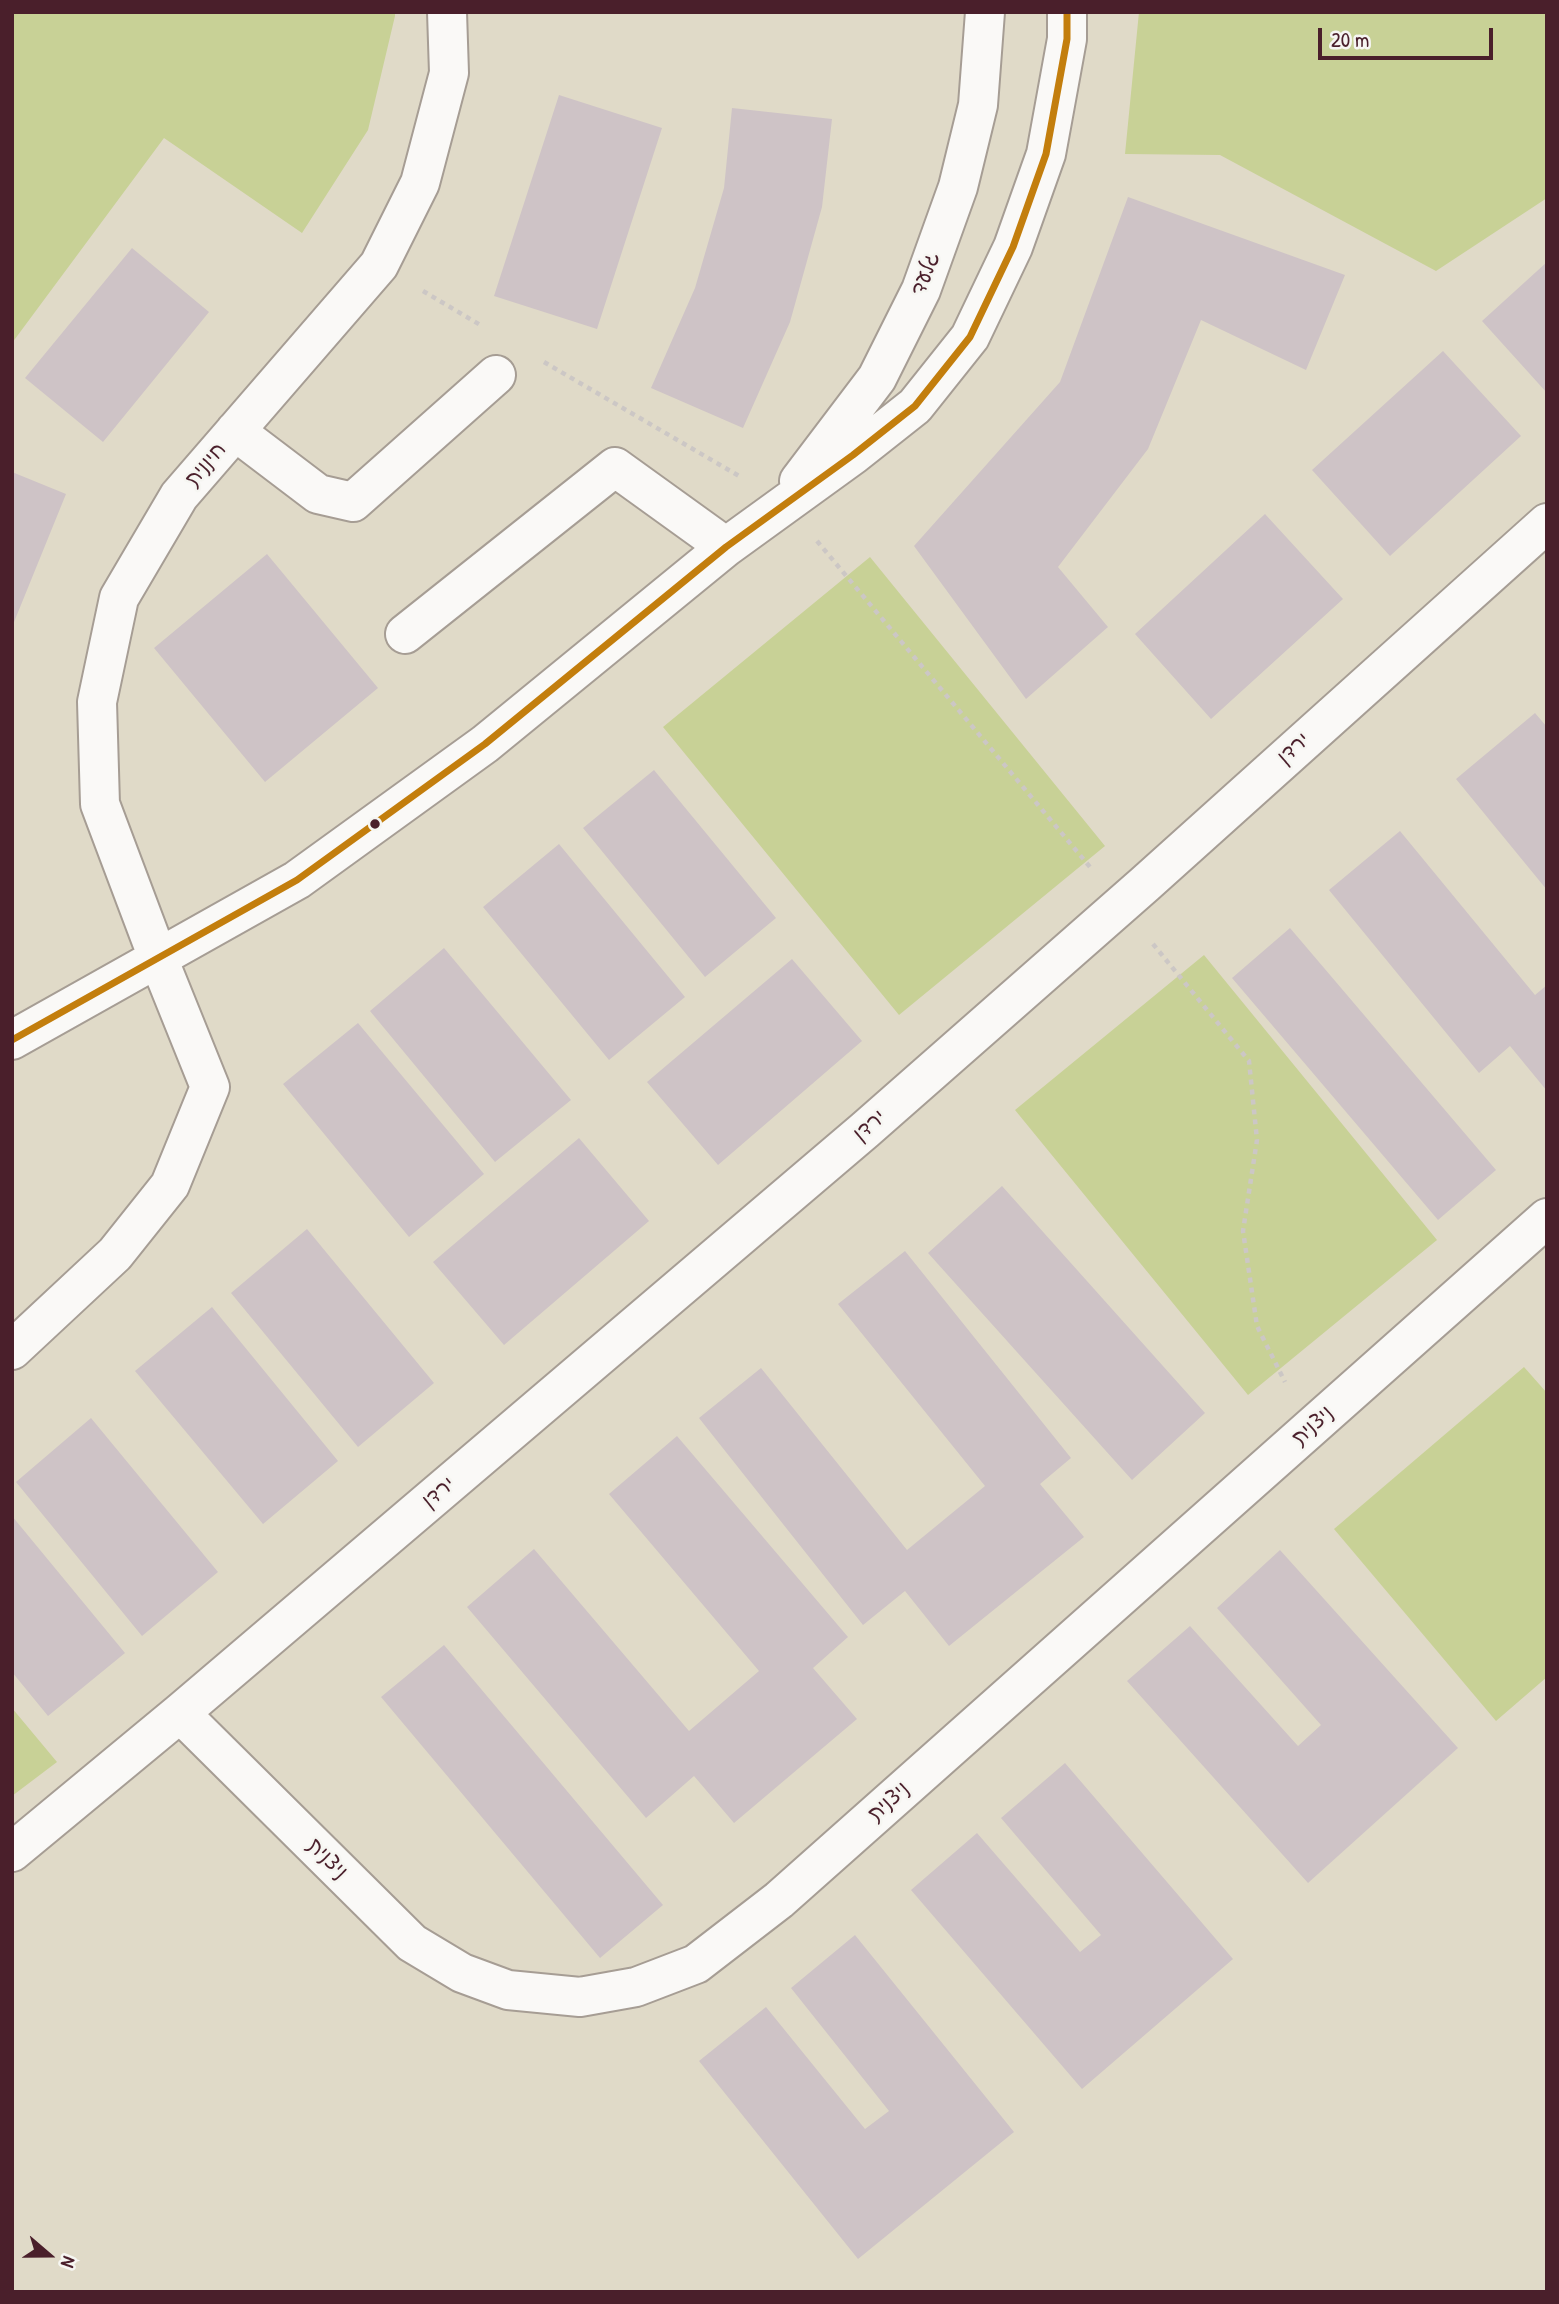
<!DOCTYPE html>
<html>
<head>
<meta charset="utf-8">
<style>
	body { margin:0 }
	#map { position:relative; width:1559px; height:2304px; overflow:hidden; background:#e0dac8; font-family:"Patrick Hand",sans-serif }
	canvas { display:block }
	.frame { position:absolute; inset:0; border:14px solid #4a1f2b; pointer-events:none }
	.north { position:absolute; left:14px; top:2220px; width:70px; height:70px; -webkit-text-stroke:5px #f6f6f2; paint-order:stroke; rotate:110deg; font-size:19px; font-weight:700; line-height:28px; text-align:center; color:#4a1f2b }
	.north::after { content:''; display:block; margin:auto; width:24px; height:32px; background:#4a1f2b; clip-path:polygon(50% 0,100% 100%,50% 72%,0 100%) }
	.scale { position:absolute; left:1318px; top:28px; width:175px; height:32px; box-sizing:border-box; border:4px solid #4a1f2b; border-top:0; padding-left:9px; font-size:21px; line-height:24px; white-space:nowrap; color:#4a1f2b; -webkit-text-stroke:5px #f6f6f2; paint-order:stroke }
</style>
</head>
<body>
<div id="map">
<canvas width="1559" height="2304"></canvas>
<div class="frame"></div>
<div class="north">N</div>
<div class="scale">20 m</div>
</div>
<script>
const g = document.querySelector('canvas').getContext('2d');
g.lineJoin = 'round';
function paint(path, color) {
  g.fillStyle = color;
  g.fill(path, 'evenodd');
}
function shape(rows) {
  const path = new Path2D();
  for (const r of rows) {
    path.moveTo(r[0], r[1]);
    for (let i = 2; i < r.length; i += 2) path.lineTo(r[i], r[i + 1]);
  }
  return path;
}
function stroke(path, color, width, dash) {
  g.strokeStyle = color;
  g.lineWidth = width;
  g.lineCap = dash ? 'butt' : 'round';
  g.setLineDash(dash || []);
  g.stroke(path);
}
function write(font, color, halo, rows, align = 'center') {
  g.font = font + ' "Patrick Hand","Playpen Sans Hebrew",sans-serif';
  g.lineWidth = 5;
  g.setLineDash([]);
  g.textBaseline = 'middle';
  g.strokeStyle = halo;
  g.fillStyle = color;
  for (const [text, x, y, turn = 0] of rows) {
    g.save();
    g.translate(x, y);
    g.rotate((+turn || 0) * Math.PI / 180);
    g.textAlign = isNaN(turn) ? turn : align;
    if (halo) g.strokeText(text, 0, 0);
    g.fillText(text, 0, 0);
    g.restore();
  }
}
paint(shape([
	[12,12,395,12,395,16,368,130,302,233,164,138,12,343],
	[1139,12,1547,12,1547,198,1436,271,1220,155,1125,154],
	[870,557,1105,846,899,1015,663,727],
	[1204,955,1437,1240,1248,1395,1015,1110],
	[1524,1367,1547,1393,1547,1677,1496,1721,1334,1529],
	[12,1708,57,1762,12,1796]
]), '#c8d196');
paint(shape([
	[559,95,662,128,597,329,494,296],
	[732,108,832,119,822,207,790,322,743,428,651,388,695,288,724,188],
	[1128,197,1345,275,1306,370,1201,320,1148,449,1058,567,1108,627,1026,699,914,546,1060,382],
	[132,248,209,312,103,442,25,378],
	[1547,262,1547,393,1482,321],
	[1443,351,1521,436,1390,556,1312,470],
	[12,472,66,494,12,627],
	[1265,514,1343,599,1211,719,1135,634],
	[267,554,378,688,265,782,154,648],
	[1535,713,1547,727,1547,890,1456,779],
	[654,770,776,918,705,977,583,828],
	[1400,831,1535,995,1547,985,1547,1091,1510,1046,1479,1073,1329,890],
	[559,844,685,997,609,1060,483,907],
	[1290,928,1496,1170,1438,1220,1232,978],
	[444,948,571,1100,495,1162,370,1011],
	[792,959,862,1041,718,1165,647,1082],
	[358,1023,484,1174,409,1237,283,1084],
	[579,1138,649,1221,504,1345,433,1262],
	[1002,1186,1205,1413,1132,1480,928,1253],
	[307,1229,434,1383,358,1447,231,1293],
	[905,1251,1071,1458,1040,1484,1084,1537,949,1646,905,1591,863,1625,699,1418,761,1368,907,1550,985,1486,838,1304],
	[212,1307,338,1461,263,1524,135,1371],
	[91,1418,218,1572,142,1636,16,1482],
	[677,1436,848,1637,813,1668,857,1719,734,1823,694,1776,646,1818,467,1607,534,1549,689,1731,759,1671,609,1494],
	[12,1516,125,1653,48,1716,12,1672],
	[1280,1550,1458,1748,1308,1883,1127,1681,1190,1626,1298,1746,1321,1725,1217,1608],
	[444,1645,663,1905,600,1958,381,1697],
	[1065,1763,1233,1959,1082,2089,911,1890,977,1833,1080,1952,1101,1935,1001,1818],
	[855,1935,1014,2132,858,2259,699,2061,766,2007,865,2129,889,2111,791,1988]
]), '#cec3c6');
const minor = shape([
	[235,431,318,494,353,502,496,375],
	[799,481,877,378,921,290,958,187,978,105,985,12],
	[405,634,615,467,726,547],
	[12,1040,297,880,485,744,726,547,853,455,915,406,970,337,1013,247,1046,154,1067,39,1067,12],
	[12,1350,115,1254,170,1185,210,1087,158,958,100,804,97,702,119,598,179,496,379,265,420,183,449,73,447,12],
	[180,1713,412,1943,462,1973,508,1990,580,1997,636,1987,696,1964,779,1900,1547,1218],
	[12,1852,180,1713,865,1130,1145,884,1547,523]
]);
stroke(minor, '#a69d94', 42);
stroke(shape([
	[423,291,482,326],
	[544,362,739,476],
	[817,541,1090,867],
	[1153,944,1249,1061,1257,1140,1243,1231,1257,1326,1285,1382]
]), '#ccc7c5', 4.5, [5, 5]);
stroke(minor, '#faf9f7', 38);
stroke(shape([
	[12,1040,297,880,485,744,726,547,853,455,915,406,970,337,1013,247,1046,154,1067,39,1067,12]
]), '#c37e0d', 7);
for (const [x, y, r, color] of [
	[375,824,6,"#4a1f2b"]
]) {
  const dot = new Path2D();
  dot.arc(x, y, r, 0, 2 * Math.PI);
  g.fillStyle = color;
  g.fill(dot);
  stroke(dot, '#f6f6f2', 2.5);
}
write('21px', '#4a1f2b', '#f6f6f2', [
	["גלעד",926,274,-69],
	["חיננית",206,465,-49],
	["ירדן",1294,749,-42],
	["ירדן",870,1126,-41],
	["ניצנית",1313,1426,-42],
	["ירדן",439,1493,-40],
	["ניצנית",889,1802,-42],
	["ניצנית",327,1859,45]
]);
</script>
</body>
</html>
